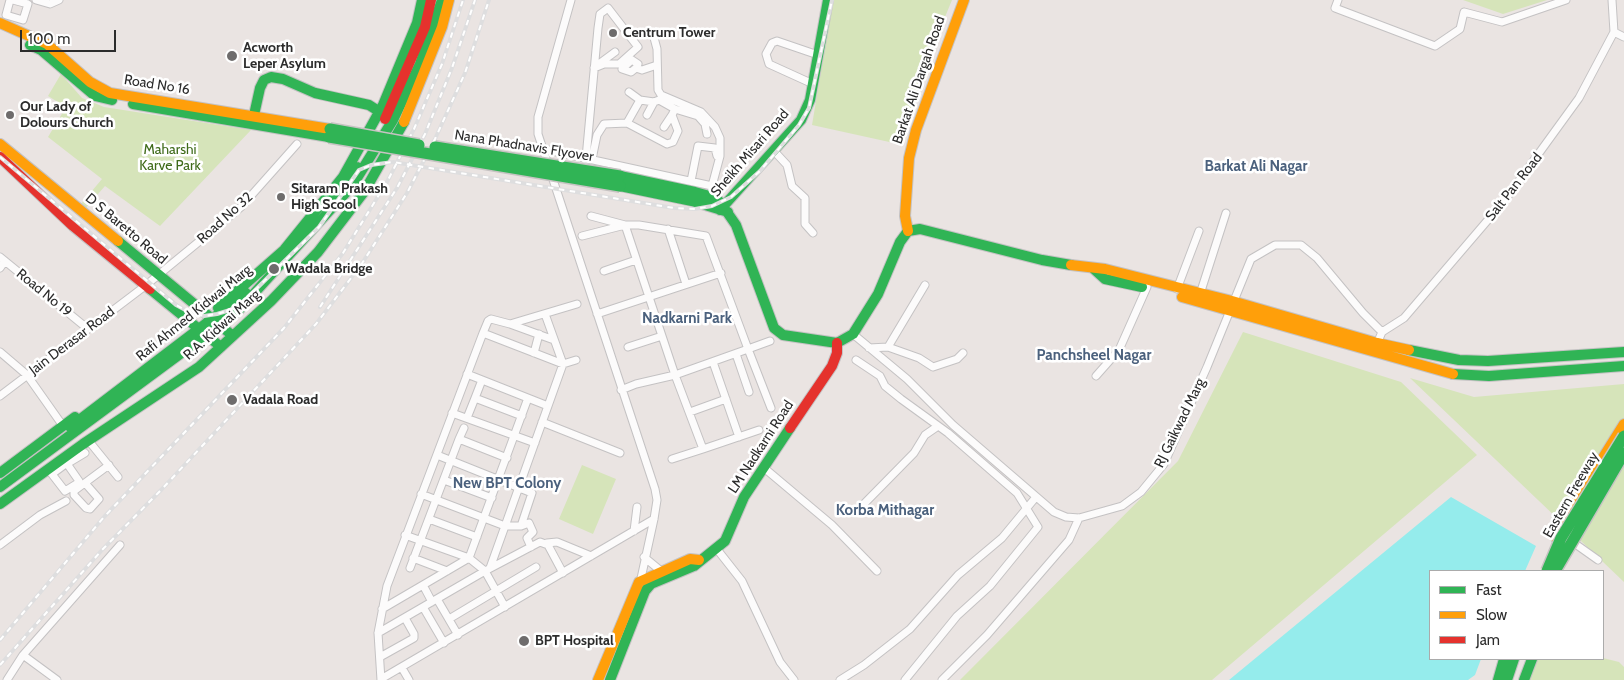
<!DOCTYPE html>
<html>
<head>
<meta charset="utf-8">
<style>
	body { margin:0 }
	#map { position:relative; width:1624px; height:680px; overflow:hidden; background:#eae4e2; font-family:Cabin,sans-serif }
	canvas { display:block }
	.legend { position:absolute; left:1429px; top:570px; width:175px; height:90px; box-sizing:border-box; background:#fff; border:1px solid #ababab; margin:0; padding:6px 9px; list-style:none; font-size:15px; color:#2c2c2c }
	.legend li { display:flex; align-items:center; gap:10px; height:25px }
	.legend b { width:25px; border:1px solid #ababab }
	.scale { position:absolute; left:20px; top:30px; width:96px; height:22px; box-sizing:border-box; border:2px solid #2c2c2c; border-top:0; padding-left:6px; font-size:15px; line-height:18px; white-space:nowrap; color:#2c2c2c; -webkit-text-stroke:4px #fff; paint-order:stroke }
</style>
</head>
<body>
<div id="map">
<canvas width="1624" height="680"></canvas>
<ul class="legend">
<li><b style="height:6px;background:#30b455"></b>Fast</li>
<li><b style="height:6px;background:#ff9f0a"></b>Slow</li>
<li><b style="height:6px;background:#e5322d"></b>Jam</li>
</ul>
<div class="scale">100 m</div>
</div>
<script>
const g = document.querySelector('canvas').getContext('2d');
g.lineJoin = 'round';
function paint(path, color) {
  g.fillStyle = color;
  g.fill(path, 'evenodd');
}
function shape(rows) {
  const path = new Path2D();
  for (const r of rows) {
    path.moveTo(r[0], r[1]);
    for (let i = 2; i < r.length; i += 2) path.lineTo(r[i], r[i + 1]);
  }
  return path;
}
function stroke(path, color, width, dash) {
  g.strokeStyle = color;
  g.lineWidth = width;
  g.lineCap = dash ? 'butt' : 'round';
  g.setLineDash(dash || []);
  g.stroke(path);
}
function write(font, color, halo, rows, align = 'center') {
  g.font = font + ' Cabin,sans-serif';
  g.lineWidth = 5;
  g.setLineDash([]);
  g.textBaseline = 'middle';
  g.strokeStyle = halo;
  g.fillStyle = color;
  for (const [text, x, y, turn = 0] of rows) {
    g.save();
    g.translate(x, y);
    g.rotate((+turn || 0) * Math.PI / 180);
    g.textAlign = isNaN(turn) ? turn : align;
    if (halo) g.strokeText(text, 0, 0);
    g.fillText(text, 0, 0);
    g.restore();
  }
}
paint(shape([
	[833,0,952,0,922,73,903,145,812,125],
	[1463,0,1547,0,1503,14],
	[61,74,82,98,104,107,251,130,160,226,105,186,85,209,80,205,102,179,48,137,66,107,48,96],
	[1243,332,1401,382,1477,455,1212,680,960,680,1178,461],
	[1410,378,1474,397,1624,384,1624,582],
	[582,465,616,479,593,534,559,519],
	[1603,658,1619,662,1624,667,1624,680,1526,680,1532,659]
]), '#d6e4ba');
paint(shape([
	[1451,497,1536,546,1525,571,1430,571,1430,659,1481,659,1475,675,1468,680,1229,680]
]), '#95ecec');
const street = shape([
	[10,0,6,15,23,20,28,4,13,0],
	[36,0,50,4,59,0],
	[571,0,538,117,538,134,655,489,657,500,654,519,640,583],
	[1338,0,1335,8,1435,46,1460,29,1464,12,1502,22,1566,0],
	[1614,32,1624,37],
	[653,34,657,49,658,90,661,95,701,112,715,127,720,138,720,156,712,186,712,199],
	[632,60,638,64,636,68,631,72,622,69,632,60],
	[596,66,615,52],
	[636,68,642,70,657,65],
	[813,84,769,64,766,54,772,43,777,41,818,55],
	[629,92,640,100],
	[675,109,698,116,705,124,707,134],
	[647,115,654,102],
	[664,127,672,115],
	[543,149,712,186],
	[774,151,787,165,792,186,805,198,805,224,813,233],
	[586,158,598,28,600,14,608,8,638,47,619,64,604,64,594,68],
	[592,159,597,135,604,124,627,123,667,144,673,142,678,131,672,115,675,109,659,100,654,102,640,100,627,123],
	[691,181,698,146,715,148,717,156],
	[591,216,625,225,675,375,703,449,672,459],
	[668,229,686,284],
	[582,236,625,225,639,225,706,236,748,349,675,375,636,384,621,390],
	[0,257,88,329],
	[0,268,5,261],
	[604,271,636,260],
	[1177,289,1199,231],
	[1200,294,1226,213],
	[597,314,721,273],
	[510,324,554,340],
	[483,333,488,321,491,319,510,324,577,304],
	[853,334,907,379,953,425,1054,512,1066,517,1079,518,1122,506,1141,492,1164,464,1207,367,1251,259,1275,245,1301,245,1317,258,1363,313,1382,332],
	[770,341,748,349,771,408],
	[1376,346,1382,332,1404,318,1505,200,1579,98,1614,32,1612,0],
	[628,347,662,336],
	[888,347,925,285],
	[869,348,888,347,919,358,933,367,957,359,963,353],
	[0,352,27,375,63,426],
	[534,353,539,334],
	[736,354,749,392],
	[856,360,880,376,885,386,901,399,948,433,1017,493,1038,527,990,586,957,616,905,680],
	[713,362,739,437],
	[467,374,548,406],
	[1096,376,1119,350,1147,287],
	[0,396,145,286,241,207,297,144],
	[475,398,482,380],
	[690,412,726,399],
	[452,413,535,443],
	[467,418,475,398,522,416],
	[542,422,620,453],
	[459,439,464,428],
	[88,440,118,477],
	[703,449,759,430],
	[70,462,85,453],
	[763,467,832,525,877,571],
	[48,469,65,491,78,483,79,481,63,458],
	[52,474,67,463],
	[444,480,492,498],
	[85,483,99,499,90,509,86,508,74,495,74,491,109,465],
	[421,494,505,526,521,526,532,493,437,455],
	[855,513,914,453,925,435,938,426],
	[429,519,477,537],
	[521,526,529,523,533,532,527,538,531,547],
	[634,531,637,507],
	[405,535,469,558,485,571,505,607],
	[547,543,557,542,591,556],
	[1574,543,1598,560],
	[0,545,40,515,66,501],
	[716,548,742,581,780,662,794,680],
	[644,557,661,571],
	[413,558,447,571],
	[410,568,459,439,507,458],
	[490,568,563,364,545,314],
	[423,585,432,602],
	[437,599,458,635],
	[423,607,444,643],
	[382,609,469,558,528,398],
	[449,619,536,567],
	[378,633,485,571,540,542,548,545,563,573],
	[23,655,57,680],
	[380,657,414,638,414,634,405,618],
	[402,668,409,680],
	[381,679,654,519],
	[7,680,23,655,120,545],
	[381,680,378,633,387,586,483,333,563,364,576,360],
	[840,680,864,665,910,629,958,575,1002,538,1036,497],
	[942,680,987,635,1069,540,1079,518]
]);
const fast = shape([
	[30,45,41,50,95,96,112,100],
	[133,104,329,137],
	[254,115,260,88,264,80,271,77,283,79,315,93,369,105,391,119],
	[620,176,695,192,713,197,720,202,736,225,774,328,783,335,837,343,853,334,878,294,900,242,908,231,920,229,1042,260,1071,265],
	[620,186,692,201,728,212],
	[334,196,357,167],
	[720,210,801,120,810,100,828,0],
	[118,241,233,336],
	[1094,269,1105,279,1142,287],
	[150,289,221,347],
	[218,308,284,250,343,177,383,105,417,23,422,0],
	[1409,350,1459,360,1488,361,1624,352],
	[1453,374,1489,376,1624,366],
	[70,427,246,293],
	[0,473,75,417],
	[0,487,237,312,352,186,393,120,420,64,442,0],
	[0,504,83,444,199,367,271,301,318,252,364,192,404,122],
	[610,680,645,591,651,584,694,566,725,541,744,497,790,428],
	[1498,680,1504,659],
	[1507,680,1514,659],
	[1524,680,1532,659]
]);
const slow = shape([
	[0,23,47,44,90,82,110,93,330,129],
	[404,122,442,27,449,0],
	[0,144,118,241],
	[908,231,905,216,909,158,916,130,964,0],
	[1071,265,1105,269,1232,301,1377,343,1409,350],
	[1182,297,1453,374],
	[1556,538,1564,520,1624,424],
	[598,680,639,582,690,559,699,560]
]);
const jam = shape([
	[385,119,425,27,431,0],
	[0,157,73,226,150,289],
	[790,428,832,366,837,353,837,343]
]);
stroke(street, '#c4c2c3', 9);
stroke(fast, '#c4c2c3', 12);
stroke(slow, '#c4c2c3', 12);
stroke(jam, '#c4c2c3', 12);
stroke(street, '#fcfbfb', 7);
stroke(fast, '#30b455', 10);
stroke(slow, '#ff9f0a', 10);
stroke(jam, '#e5322d', 10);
const rail = shape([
	[0,157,176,305,191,313,204,316,217,314,230,310,243,302,319,227,359,170,371,165,393,162,674,208,695,209,712,206,731,197,760,171,799,125,809,108,832,0],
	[320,307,397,188,425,134,452,68,475,0],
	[0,640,104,517,284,328,343,253,387,182,414,129,442,64,463,0],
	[0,665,102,550,162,489,316,324,361,265,407,193,435,139,465,73,489,0]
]);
stroke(rail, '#dededf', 4);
stroke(rail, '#fff', 2, [5.5]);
const fastBridge = shape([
	[330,129,419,145],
	[329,137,620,186],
	[435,147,620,176],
	[1547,571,1561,538,1624,436],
	[1555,571,1624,453]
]);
stroke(fastBridge, '#c6c3c2', 14, []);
stroke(fastBridge, '#30b455', 11);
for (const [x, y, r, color] of [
	[613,33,5,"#6e6c6c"],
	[232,56,6,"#6e6c6c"],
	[10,115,5,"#6e6c6c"],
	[281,197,5,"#6e6c6c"],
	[274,269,6,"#6e6c6c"],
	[232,400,6,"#6e6c6c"],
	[524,641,6,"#6e6c6c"]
]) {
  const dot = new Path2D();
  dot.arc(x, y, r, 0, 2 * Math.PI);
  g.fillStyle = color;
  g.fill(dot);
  stroke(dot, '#fff', 2);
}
write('bold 14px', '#2c2c2c', '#fff', [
	["Centrum Tower",623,33],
	["Acworth",243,48],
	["Leper Asylum",243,64],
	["Our Lady of",20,107],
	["Dolours Church",20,123],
	["Sitaram Prakash",291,189],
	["High Scool",291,205],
	["Wadala Bridge",285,269],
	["Vadala Road",243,400],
	["BPT Hospital",535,641]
], 'left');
write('14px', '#2c2c2c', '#fff', [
	["Barkat Ali Dargah Road",919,80,-71],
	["Road No 16",157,85,9],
	["Nana Phadnavis Flyover",524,146,9],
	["Sheikh Misari Road",750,153,-49],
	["Salt Pan Road",1514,187,-52],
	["Road No 32",225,218,-42],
	["D S Baretto Road",126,229,40],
	["Road No 19",44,293,39],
	["Rafi Ahmed Kidwai Marg",194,313,-39],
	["R.A. Kidwai Marg",222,325,-42],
	["Jain Derasar Road",72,341,-37],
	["RJ Gaikwad Marg",1180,423,-64],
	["LM Nadkarni Road",761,447,-57],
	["Eastern Freeway",1571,495,-60]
]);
write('14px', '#3f6b1a', '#fff', [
	["Maharshi",170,150],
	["Karve Park",170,166]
]);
write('bold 15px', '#4b617d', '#fff', [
	["Barkat Ali Nagar",1256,167],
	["Nadkarni Park",687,319],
	["Panchsheel Nagar",1094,356],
	["New BPT Colony",507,484],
	["Korba Mithagar",885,511]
]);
</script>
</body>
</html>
